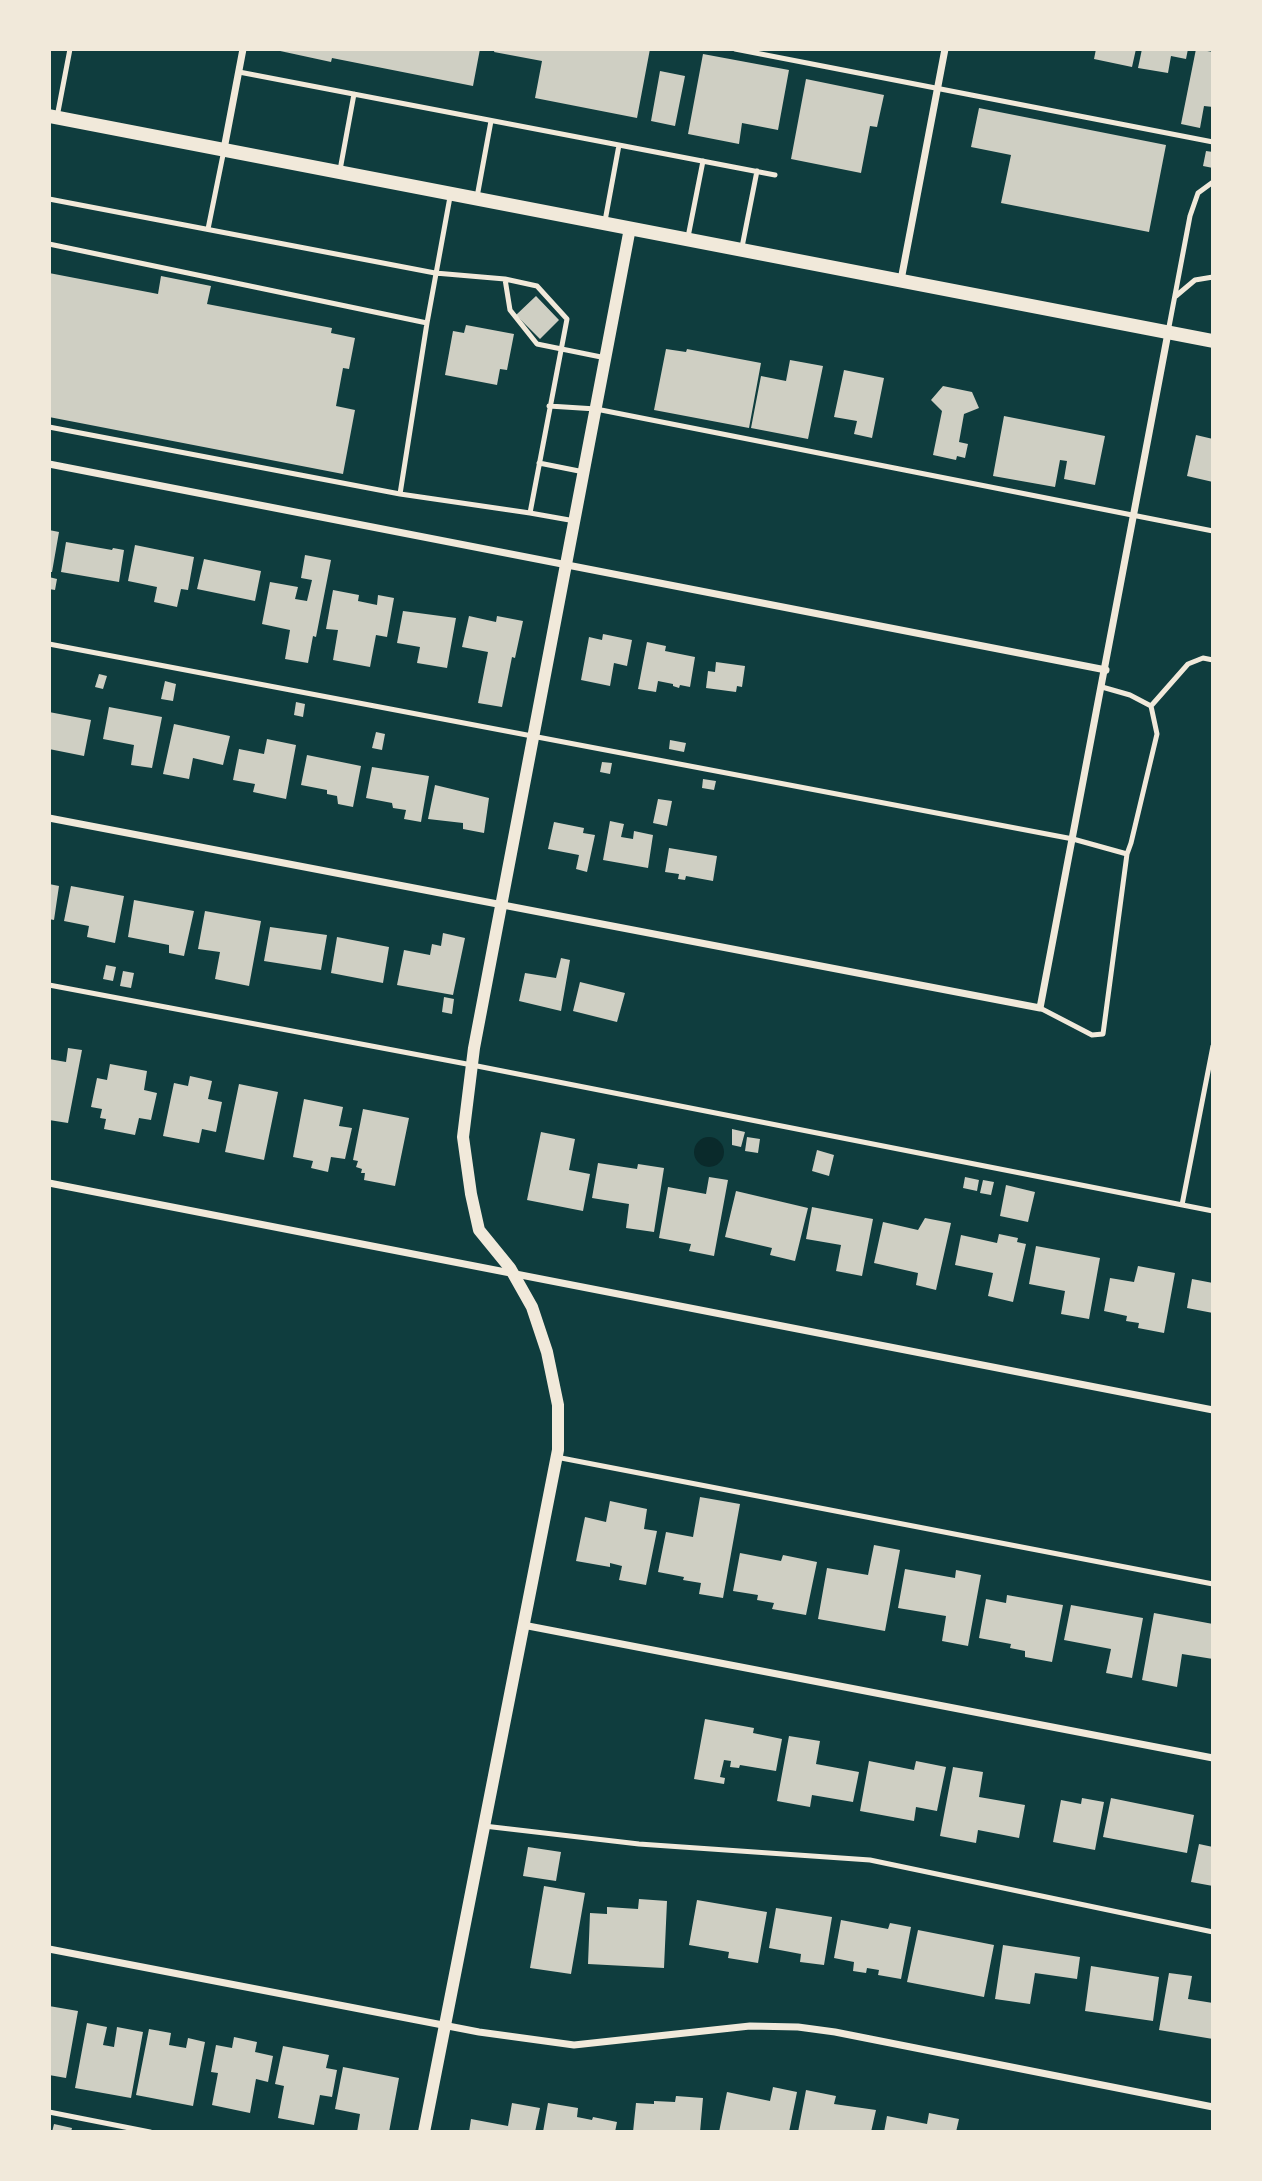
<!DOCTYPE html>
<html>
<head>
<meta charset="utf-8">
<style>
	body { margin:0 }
	#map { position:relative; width:1262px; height:2181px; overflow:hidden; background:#0f3d3e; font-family:"Varela Round",sans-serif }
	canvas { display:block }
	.frame { position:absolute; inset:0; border:51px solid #f1e9da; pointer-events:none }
</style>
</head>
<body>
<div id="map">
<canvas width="1262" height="2181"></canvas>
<div class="frame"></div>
</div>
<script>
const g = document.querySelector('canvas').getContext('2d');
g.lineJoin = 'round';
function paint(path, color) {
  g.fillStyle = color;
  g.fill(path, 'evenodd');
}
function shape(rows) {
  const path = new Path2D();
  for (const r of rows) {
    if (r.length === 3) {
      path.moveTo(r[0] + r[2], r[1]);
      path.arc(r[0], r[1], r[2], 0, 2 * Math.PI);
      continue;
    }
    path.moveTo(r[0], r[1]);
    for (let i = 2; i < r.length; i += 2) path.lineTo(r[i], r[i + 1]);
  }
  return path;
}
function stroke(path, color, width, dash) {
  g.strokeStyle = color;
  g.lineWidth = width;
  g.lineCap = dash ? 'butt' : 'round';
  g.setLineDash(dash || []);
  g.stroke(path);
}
paint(shape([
	[709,1152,15]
]), '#0a2a2b');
paint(shape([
	[271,49,480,49,473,86,332,58,331,62],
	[495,49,650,49,637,118,535,98,542,61,494,52],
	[1096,49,1136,49,1132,67,1094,59],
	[1142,49,1188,49,1186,59,1171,56,1168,73,1138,68],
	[1196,49,1213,52,1213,107,1204,106,1200,128,1181,124],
	[703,54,789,70,778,130,742,123,739,144,688,134],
	[660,71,685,76,675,126,651,121],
	[806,79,884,95,877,127,870,126,861,173,791,159],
	[979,108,1166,145,1149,232,1001,203,1011,155,971,147],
	[1206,151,1213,152,1213,168,1203,166],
	[49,273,158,294,161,276,211,286,207,304,332,328,331,333,355,338,349,369,343,368,336,406,355,410,343,474,49,417],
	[536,296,559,320,540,339,516,315],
	[466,325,514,334,507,370,500,369,497,385,445,375,453,331,464,333],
	[666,349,686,352,687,349,761,363,749,428,654,410],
	[790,360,823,366,808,439,751,428,761,376,786,381],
	[844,370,884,378,872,438,854,434,857,421,834,417],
	[943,386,972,392,979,408,964,414,959,442,968,444,965,458,957,456,956,460,933,455,942,411,931,400],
	[1004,416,1105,436,1095,485,1064,479,1067,461,1060,460,1055,487,993,476],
	[1196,435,1213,439,1213,482,1187,476],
	[49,530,59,532,52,572,49,572],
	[66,542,112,550,113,548,124,550,119,582,61,572],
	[135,545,194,557,188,590,181,589,177,607,154,602,157,587,128,581],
	[305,555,331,560,316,637,313,636,308,663,285,659,290,630,262,624,270,582,298,587,295,599,307,601,312,580,301,578],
	[204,559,261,571,255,601,197,589],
	[49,577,57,579,55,590,49,589],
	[333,590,359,595,358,601,377,605,378,595,394,598,387,637,376,635,370,667,333,660,338,630,326,629],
	[403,611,456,618,447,668,417,663,420,647,397,643],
	[469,616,496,622,497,616,523,621,515,658,512,657,502,707,478,703,488,652,462,647],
	[603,634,632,640,627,666,614,663,610,686,581,680,589,637,602,640],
	[647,642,666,646,665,651,695,657,690,687,680,685,679,688,673,686,673,684,658,681,656,692,638,689],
	[716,662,745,666,742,687,737,686,736,692,706,688,708,671,715,672],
	[99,674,107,676,103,689,95,687],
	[165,681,176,684,173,701,161,699],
	[296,702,305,704,303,717,294,715],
	[109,707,162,717,152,768,131,765,134,745,103,739],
	[49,712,91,720,84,756,49,749],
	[174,724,230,736,223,765,193,758,189,779,163,774],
	[376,732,385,734,382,750,372,748],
	[267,739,296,745,286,799,253,792,255,784,233,780,239,749,264,754],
	[670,740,686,743,684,752,669,749],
	[307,755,361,766,353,807,338,804,337,796,327,794,327,790,301,785],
	[602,762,612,763,610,774,600,772],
	[372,767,429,776,421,822,404,819,406,810,393,808,392,803,366,798],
	[703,779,716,781,714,790,702,788],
	[435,785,489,798,484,833,463,829,463,823,428,819],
	[658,799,672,801,667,826,653,823],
	[610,821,624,824,621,837,633,839,634,831,653,835,648,868,603,860],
	[554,822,584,828,583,833,595,835,587,872,576,869,579,855,548,849],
	[669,848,717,856,713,881,686,876,685,880,678,879,679,874,665,872],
	[49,884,59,886,54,920,49,919],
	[71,886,124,896,115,943,87,937,89,926,64,921],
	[134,900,194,911,184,956,169,953,169,945,128,937],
	[205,911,261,921,249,986,215,979,220,952,198,949],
	[270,927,327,935,321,970,264,961],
	[443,933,465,938,453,995,397,985,404,950,430,955,432,944,441,946],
	[337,937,389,947,383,983,331,973],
	[561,958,570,960,561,1011,519,1001,525,973,556,978],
	[106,965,116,967,113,981,103,979],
	[123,971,134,973,131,988,120,986],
	[580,982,625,993,617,1022,573,1011],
	[444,997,454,999,452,1014,442,1012],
	[68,1048,82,1050,68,1123,49,1120,49,1059,66,1062],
	[110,1064,147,1071,144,1090,157,1093,151,1120,139,1118,135,1135,104,1129,106,1119,100,1118,102,1109,91,1107,97,1078,107,1080],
	[190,1076,212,1081,208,1099,222,1102,216,1132,202,1129,199,1143,163,1136,174,1083,188,1086],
	[239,1084,278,1092,264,1160,225,1152],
	[304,1099,343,1107,339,1126,352,1128,345,1159,331,1157,328,1172,311,1168,313,1161,293,1157],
	[363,1109,409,1118,395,1186,364,1180,365,1173,361,1173,362,1169,356,1167,358,1161,353,1160],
	[732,1129,745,1132,741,1147,732,1145],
	[541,1132,575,1139,569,1170,590,1174,583,1211,527,1200],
	[747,1137,760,1139,758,1153,745,1151],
	[817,1150,834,1155,829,1176,812,1171],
	[598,1163,637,1169,638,1164,664,1168,654,1232,626,1228,629,1204,592,1198],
	[709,1177,728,1180,714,1256,689,1251,691,1244,659,1238,668,1187,706,1194],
	[965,1177,979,1180,977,1191,963,1188],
	[983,1180,994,1182,991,1195,980,1193],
	[1006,1185,1035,1192,1028,1222,1000,1216],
	[736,1191,808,1208,795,1261,770,1255,772,1248,725,1237],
	[812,1207,873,1219,862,1276,836,1271,841,1245,806,1239],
	[925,1218,951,1223,936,1290,916,1285,918,1273,874,1263,883,1222,918,1230],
	[999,1234,1018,1238,1017,1242,1026,1244,1013,1302,988,1296,993,1273,955,1265,961,1235,997,1243],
	[1036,1246,1100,1258,1089,1319,1061,1314,1065,1291,1029,1284],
	[1138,1266,1175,1273,1164,1333,1138,1328,1139,1323,1126,1321,1127,1316,1104,1311,1110,1278,1134,1282],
	[1192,1279,1213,1283,1213,1313,1187,1308],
	[700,1497,740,1504,723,1598,699,1594,701,1583,683,1580,684,1577,658,1572,666,1532,693,1537],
	[610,1501,647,1509,644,1529,657,1531,646,1585,619,1580,622,1566,610,1563,610,1567,576,1561,585,1517,606,1522],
	[874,1545,900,1550,885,1631,818,1619,827,1568,868,1575],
	[740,1553,781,1561,783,1555,817,1562,806,1615,772,1609,774,1603,757,1600,758,1595,733,1591],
	[905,1569,955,1578,956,1570,981,1575,968,1646,942,1641,946,1616,898,1608],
	[1007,1595,1063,1605,1052,1662,1025,1657,1025,1651,1010,1648,1011,1644,979,1638,986,1599,1006,1603],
	[1071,1605,1143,1618,1132,1678,1106,1673,1111,1649,1064,1640],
	[1154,1613,1213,1624,1213,1659,1182,1654,1177,1687,1142,1680],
	[705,1719,754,1728,753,1733,782,1739,776,1771,740,1765,739,1768,730,1767,731,1761,724,1760,720,1777,725,1778,724,1784,694,1779],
	[789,1736,820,1741,816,1764,859,1772,853,1802,812,1795,810,1807,777,1801],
	[869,1761,914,1770,916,1761,946,1767,937,1811,916,1807,914,1821,860,1811],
	[953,1767,983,1772,979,1797,1025,1805,1019,1838,978,1830,976,1843,940,1836],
	[1082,1798,1104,1802,1095,1850,1053,1842,1061,1800,1081,1804],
	[1111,1798,1194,1815,1187,1853,1103,1837],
	[1199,1844,1213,1847,1213,1886,1191,1882],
	[528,1847,561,1852,556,1881,523,1876],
	[544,1886,585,1893,571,1974,530,1968],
	[639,1899,667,1901,664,1968,588,1964,590,1913,607,1914,607,1907,638,1909],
	[697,1900,767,1912,758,1963,728,1958,729,1952,689,1945],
	[776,1908,832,1917,824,1965,800,1962,801,1954,769,1948],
	[841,1920,888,1929,890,1923,911,1927,901,1979,878,1975,879,1970,867,1968,866,1973,853,1971,854,1962,834,1958],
	[918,1930,994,1945,984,1997,907,1982],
	[1003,1945,1080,1957,1077,1979,1035,1973,1030,2004,995,1999],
	[1091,1966,1159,1977,1153,2021,1085,2011],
	[1169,1973,1192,1976,1188,1999,1213,2003,1213,2039,1159,2030],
	[49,2006,78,2011,66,2078,49,2075],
	[87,2023,107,2027,103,2045,114,2047,117,2027,143,2032,131,2098,75,2088],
	[149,2029,171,2033,169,2045,186,2048,188,2038,205,2042,193,2106,136,2095],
	[234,2037,257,2042,255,2052,273,2056,268,2082,256,2079,250,2113,212,2105,218,2073,211,2072,216,2045,232,2048],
	[283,2046,329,2055,326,2068,337,2070,332,2097,320,2095,314,2125,278,2118,284,2086,275,2084],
	[343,2067,399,2078,389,2132,357,2132,360,2114,335,2109],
	[773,2087,797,2092,789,2132,719,2132,727,2092,770,2101],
	[806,2090,836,2096,834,2104,876,2110,871,2132,798,2132],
	[676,2096,703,2098,700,2132,633,2132,636,2103,654,2104,654,2101,675,2102],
	[512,2103,540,2108,535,2132,469,2132,471,2119,508,2126],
	[548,2103,578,2108,577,2117,592,2120,593,2117,617,2122,615,2132,543,2132],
	[929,2113,959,2119,956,2132,884,2132,887,2116,927,2124],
	[54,2124,72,2128,71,2132,52,2132]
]), '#cfcfc3');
stroke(shape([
	[735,49,1213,142],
	[239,72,775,175],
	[57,117,70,49],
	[340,170,354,94],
	[477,197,491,121],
	[49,199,435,273,505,279,537,286,567,319,530,513,575,521],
	[605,221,619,145],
	[208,229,224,150],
	[688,237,703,161],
	[49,244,427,323,450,197],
	[742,247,757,171],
	[505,279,510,310,537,344,606,358],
	[1176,296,1195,280,1213,277],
	[1168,332,1190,216,1198,193,1213,182],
	[549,406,596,409,1213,531],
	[49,427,400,494,530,513],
	[539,463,584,472],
	[400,494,427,323],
	[49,644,1073,839,1127,854,1131,843,1157,734,1151,706,1130,695,1102,687],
	[1151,706,1188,664,1203,658,1213,660],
	[49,985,472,1065,1213,1211],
	[1040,1008,1092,1035,1103,1034,1127,854],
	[1182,1205,1213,1046],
	[556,1457,1213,1584],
	[484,1826,639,1844,870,1860,1213,1932],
	[49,2112,150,2132]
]), '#f1e9da', 5);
stroke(shape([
	[224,149,243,49],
	[901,280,945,49],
	[49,464,1106,670],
	[49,818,1040,1008,1168,333],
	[49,1183,1213,1410],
	[523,1625,1213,1758],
	[49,1949,479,2032,574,2045,750,2026,798,2027,835,2032,1213,2107]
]), '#f1e9da', 7);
stroke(shape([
	[424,2132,558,1450,558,1405,547,1352,532,1307,510,1268,479,1230,471,1194,463,1137,474,1048,630,228]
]), '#f1e9da', 12);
stroke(shape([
	[49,116,1213,341]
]), '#f1e9da', 14);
</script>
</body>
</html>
